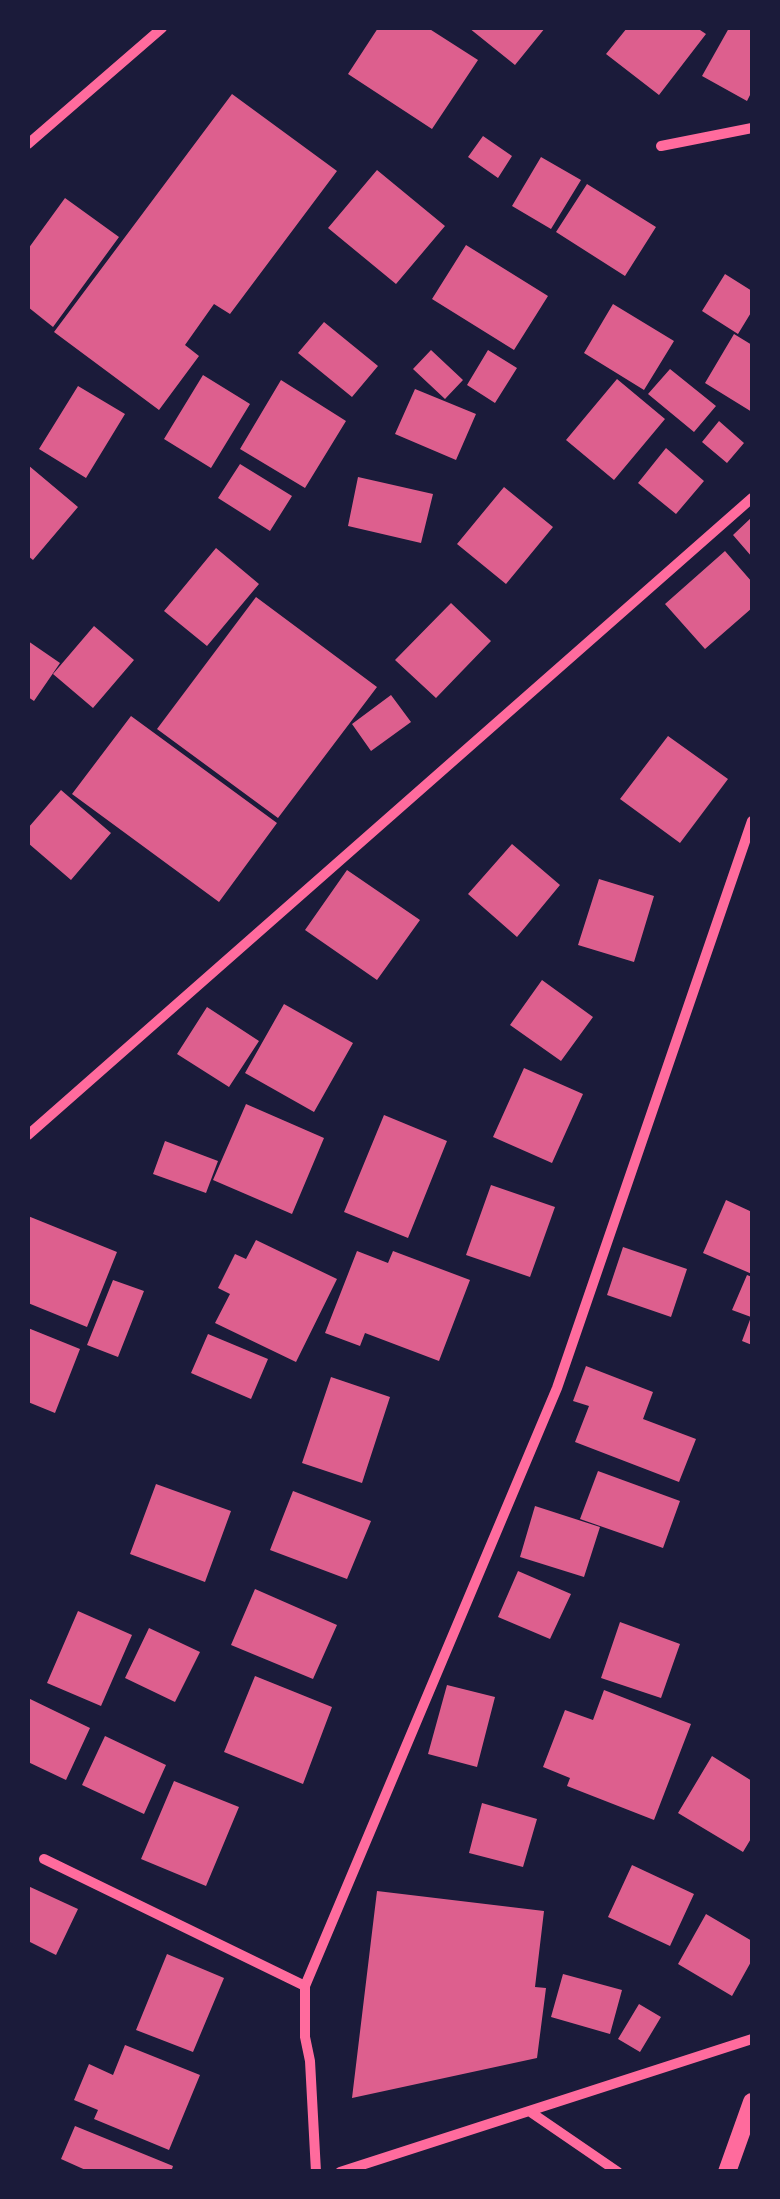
<!DOCTYPE html>
<html>
<head>
<meta charset="utf-8">
<style>
	body { margin:0 }
	#map { position:relative; width:780px; height:2199px; overflow:hidden; background:#1b1b3a; font-family:Helvetica,sans-serif }
	canvas { display:block }
	.frame { position:absolute; inset:0; border:30px solid #1b1b3a; pointer-events:none }
</style>
</head>
<body>
<div id="map">
<canvas width="780" height="2199"></canvas>
<div class="frame"></div>
</div>
<script>
const g = document.querySelector('canvas').getContext('2d');
g.lineJoin = 'round';
function paint(path, color) {
  g.fillStyle = color;
  g.fill(path, 'evenodd');
}
function shape(rows) {
  const path = new Path2D();
  for (const r of rows) {
    path.moveTo(r[0], r[1]);
    for (let i = 2; i < r.length; i += 2) path.lineTo(r[i], r[i + 1]);
  }
  return path;
}
function stroke(path, color, width, dash) {
  g.strokeStyle = color;
  g.lineWidth = width;
  g.lineCap = dash ? 'butt' : 'round';
  g.setLineDash(dash || []);
  g.stroke(path);
}
paint(shape([
	[378,28,428,28,478,60,432,129,348,74],
	[469,28,545,28,515,65],
	[627,28,697,28,706,34,659,95,606,54],
	[729,28,752,28,752,91,747,101,702,76],
	[232,94,337,171,230,314,214,304,185,345,199,356,159,410,54,332],
	[483,136,512,156,498,178,468,157],
	[541,157,581,180,551,229,512,206],
	[377,170,445,226,396,284,328,228],
	[587,184,656,227,625,276,556,232],
	[65,198,119,237,53,327,28,307,28,249],
	[466,245,548,296,514,350,432,299],
	[725,274,752,291,752,311,738,334,702,311],
	[613,304,674,341,644,390,584,353],
	[324,322,378,366,352,397,298,353],
	[734,334,752,345,752,412,705,383],
	[431,350,463,380,445,399,413,369],
	[488,350,517,368,495,403,467,385],
	[670,369,716,406,694,432,648,394],
	[203,375,250,404,211,468,164,439],
	[617,379,665,419,614,480,566,440],
	[281,380,346,421,305,488,240,449],
	[78,386,125,414,86,478,39,449],
	[415,389,476,414,456,460,395,434],
	[719,421,744,443,727,463,702,442],
	[666,448,704,481,676,514,638,483],
	[240,464,292,496,270,531,218,498],
	[28,465,78,507,33,560,28,556],
	[358,477,433,494,421,543,348,526],
	[504,487,553,527,506,584,457,544],
	[752,517,752,557,733,535],
	[216,548,259,584,207,646,164,611],
	[725,551,752,582,752,608,705,649,665,604],
	[256,597,377,687,278,818,157,729],
	[451,603,491,641,436,698,395,660],
	[94,626,134,660,93,708,53,674],
	[28,641,60,663,34,701,28,697],
	[391,695,411,722,371,751,352,724],
	[131,716,277,823,219,902,72,794],
	[668,736,728,779,680,843,620,799],
	[61,790,111,833,71,880,28,843,28,828],
	[512,844,560,885,517,937,468,894],
	[347,870,420,920,377,980,305,930],
	[599,879,654,896,634,962,578,945],
	[542,980,593,1017,561,1061,510,1025],
	[284,1004,353,1043,314,1112,245,1073],
	[207,1007,259,1041,229,1087,177,1054],
	[524,1068,583,1094,552,1163,493,1137],
	[246,1104,324,1138,292,1214,213,1180],
	[384,1115,447,1141,408,1238,344,1212],
	[165,1141,218,1161,206,1193,153,1174],
	[491,1185,555,1207,530,1277,466,1255],
	[726,1200,752,1212,752,1274,703,1253],
	[28,1216,117,1252,87,1327,28,1303],
	[256,1240,337,1279,296,1362,215,1323,230,1294,218,1288,235,1254,246,1259],
	[623,1247,687,1269,671,1317,607,1295],
	[357,1251,388,1263,393,1251,470,1280,439,1361,365,1333,360,1346,325,1333],
	[747,1275,752,1277,752,1345,742,1341,751,1317,732,1310],
	[113,1280,144,1291,118,1357,87,1345],
	[28,1328,80,1349,55,1413,28,1402],
	[208,1334,268,1359,251,1399,191,1373],
	[586,1366,653,1392,643,1419,696,1439,679,1482,575,1442,589,1406,573,1401],
	[331,1377,390,1397,362,1483,302,1463],
	[598,1471,680,1501,663,1548,580,1519],
	[156,1484,231,1511,205,1582,130,1554],
	[293,1491,371,1521,347,1579,270,1550],
	[535,1506,600,1527,584,1577,520,1557],
	[518,1571,571,1594,550,1639,498,1617],
	[255,1589,337,1625,313,1679,231,1645],
	[78,1611,132,1635,101,1706,47,1683],
	[620,1622,680,1644,661,1698,601,1678],
	[149,1628,200,1652,175,1702,125,1678],
	[255,1676,332,1707,303,1784,224,1752],
	[447,1685,495,1697,477,1767,428,1754],
	[604,1690,691,1724,654,1820,567,1786,570,1778,543,1767,565,1710,593,1720],
	[28,1698,90,1728,66,1780,28,1762],
	[105,1736,166,1765,144,1814,82,1785],
	[712,1756,752,1781,752,1837,743,1852,678,1813],
	[174,1781,239,1807,206,1886,141,1859],
	[482,1803,537,1819,523,1867,469,1853],
	[632,1865,694,1894,670,1946,608,1917],
	[28,1886,78,1909,56,1955,28,1941],
	[377,1891,544,1911,535,1987,546,1988,537,2058,352,2098],
	[706,1914,752,1941,752,1960,732,1996,678,1964],
	[167,1954,224,1978,193,2052,136,2030],
	[563,1974,622,1990,610,2034,551,2017],
	[639,2004,661,2017,640,2052,618,2039],
	[125,2045,200,2075,169,2150,94,2119,98,2110,74,2100,89,2064,113,2075],
	[75,2126,173,2166,171,2172,90,2172,61,2159]
]), '#dd5f8e');
stroke(shape([
	[28,144,162,28],
	[661,146,752,128],
	[28,1135,752,498],
	[44,1859,305,1986],
	[529,2111,752,2039],
	[316,2172,310,2061,305,2037,305,1986,557,1388,752,821],
	[340,2172,529,2111,618,2172]
]), '#ff6b9d', 10);
stroke(shape([
	[727,2172,752,2102]
]), '#ff6b9d', 18);
</script>
</body>
</html>
